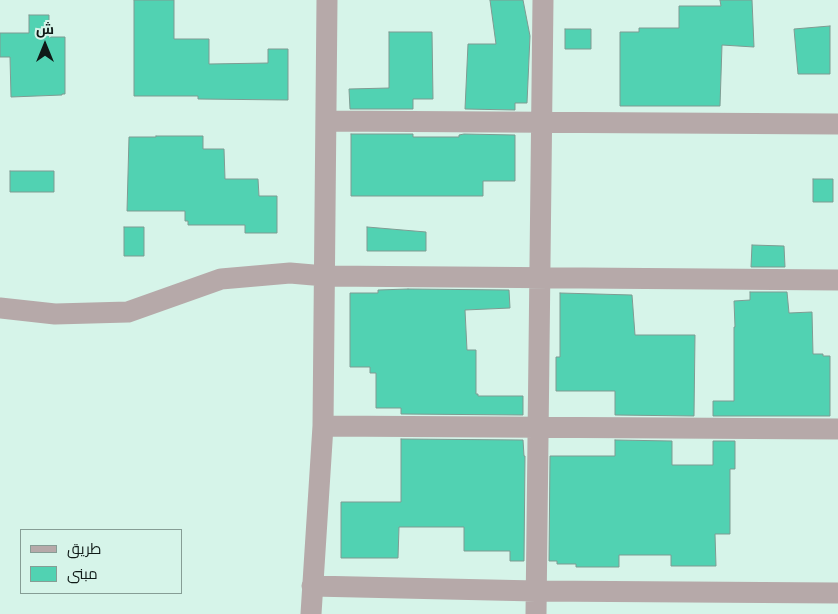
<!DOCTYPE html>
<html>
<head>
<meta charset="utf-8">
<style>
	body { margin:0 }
	#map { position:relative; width:838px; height:614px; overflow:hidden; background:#d6f4e9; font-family:Bitter,Cairo,serif }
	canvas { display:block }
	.legend { position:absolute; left:20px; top:529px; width:162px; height:65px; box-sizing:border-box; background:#d6f4e9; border:1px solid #869d95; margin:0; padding:6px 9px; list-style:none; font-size:15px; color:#0f1a17 }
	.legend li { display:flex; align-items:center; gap:10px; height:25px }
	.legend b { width:25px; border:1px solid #869d95 }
	.north { position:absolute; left:20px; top:20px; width:50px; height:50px; -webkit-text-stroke:4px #d6f4e9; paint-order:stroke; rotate:0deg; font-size:14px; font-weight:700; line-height:20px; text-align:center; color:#0f1a17 }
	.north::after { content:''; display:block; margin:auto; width:18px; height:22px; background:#0f1a17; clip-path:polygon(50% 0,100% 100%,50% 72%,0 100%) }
</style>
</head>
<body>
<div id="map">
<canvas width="838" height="614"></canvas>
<ul class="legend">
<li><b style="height:6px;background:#b6a9a9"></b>طريق</li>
<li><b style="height:14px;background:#51d2b2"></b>مبنى</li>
</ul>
<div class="north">ش</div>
</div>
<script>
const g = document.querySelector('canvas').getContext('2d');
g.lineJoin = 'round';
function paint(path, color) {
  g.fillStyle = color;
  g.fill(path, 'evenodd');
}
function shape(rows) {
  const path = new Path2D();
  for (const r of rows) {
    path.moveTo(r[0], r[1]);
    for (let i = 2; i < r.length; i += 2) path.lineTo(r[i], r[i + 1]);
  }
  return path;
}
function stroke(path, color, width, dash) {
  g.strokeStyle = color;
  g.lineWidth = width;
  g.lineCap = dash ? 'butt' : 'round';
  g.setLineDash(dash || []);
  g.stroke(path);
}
const building = shape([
	[134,0,174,0,174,39,209,39,209,64,268,63,268,49,288,49,288,100,198,99,198,96,134,96,134,0],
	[490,0,523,0,530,36,527,103,515,103,515,110,465,109,468,44,496,44,490,0],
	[720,0,752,0,754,47,722,45,720,106,620,106,620,32,639,32,639,28,679,28,679,6,721,6,720,0],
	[29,15,49,15,49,37,65,37,65,94,62,94,62,95,11,97,10,57,0,57,0,33,29,33,29,15],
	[830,26,830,74,798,74,794,29,830,26],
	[565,29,591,29,591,49,565,49,565,29],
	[389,32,432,32,433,99,413,99,413,109,350,109,349,89,389,88,389,32],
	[351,134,413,134,413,137,459,137,459,135,464,134,515,135,515,181,483,181,483,196,351,196,351,134],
	[156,136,203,136,203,149,224,149,225,179,258,179,259,196,277,196,277,233,245,233,245,225,188,225,188,221,185,221,185,211,127,211,129,137,156,137,156,136],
	[10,171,54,171,54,192,10,192,10,171],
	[813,179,833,179,833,202,813,202,813,179],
	[124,227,144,227,144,256,124,256,124,227],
	[367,227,426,232,426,251,367,251,367,227],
	[752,245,784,246,785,267,751,267,752,245],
	[408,289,509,290,510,308,465,310,467,350,476,350,476,394,478,394,478,396,523,396,523,415,401,414,401,408,376,408,376,373,370,373,370,367,350,367,350,293,378,293,378,290,408,289],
	[750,292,787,292,789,313,812,312,813,354,823,354,823,356,830,356,830,416,713,416,713,401,734,401,734,327,735,327,734,301,750,300,750,292],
	[560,293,632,295,635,335,695,335,694,416,615,415,615,391,556,391,556,357,560,357,560,293],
	[401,439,523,440,524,456,525,456,524,561,510,561,510,551,464,551,464,527,399,527,398,558,341,558,341,502,401,502,401,439],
	[615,440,672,441,672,465,713,465,713,441,735,441,735,469,730,469,730,534,715,534,716,566,671,566,671,555,619,555,619,567,576,567,576,564,557,564,557,561,549,561,550,456,615,456,615,440]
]);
paint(building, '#51d2b2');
stroke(building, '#7f9b92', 1);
stroke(shape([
	[326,121,838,124],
	[0,308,55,314,128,312,221,279,290,273,325,276,838,280],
	[323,426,838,429],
	[312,586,536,591,838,593],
	[311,614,323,426,327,0],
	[536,614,543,0]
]), '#b6a9a9', 21);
</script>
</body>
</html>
